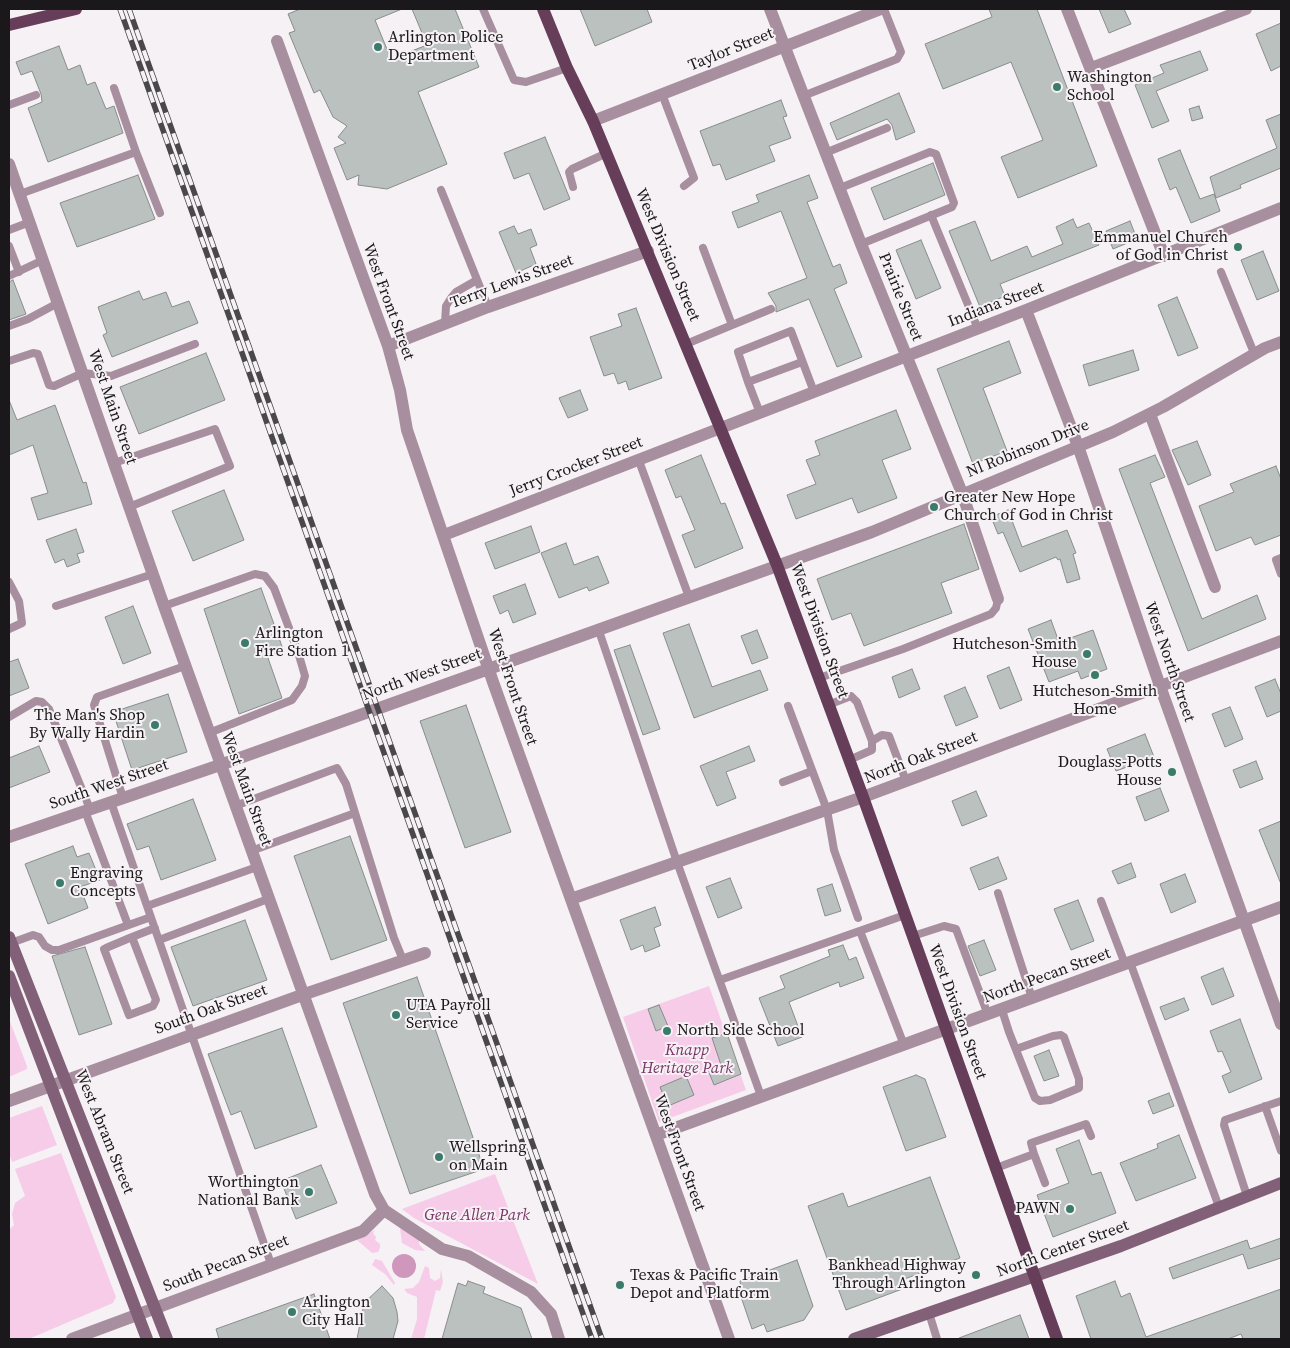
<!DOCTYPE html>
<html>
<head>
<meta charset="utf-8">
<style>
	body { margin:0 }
	#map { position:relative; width:1290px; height:1348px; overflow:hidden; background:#f6f1f4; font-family:"Source Serif 4",serif }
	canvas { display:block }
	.frame { position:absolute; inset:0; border:10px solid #1a181a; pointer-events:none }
</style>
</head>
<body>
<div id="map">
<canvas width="1290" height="1348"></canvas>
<div class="frame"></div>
</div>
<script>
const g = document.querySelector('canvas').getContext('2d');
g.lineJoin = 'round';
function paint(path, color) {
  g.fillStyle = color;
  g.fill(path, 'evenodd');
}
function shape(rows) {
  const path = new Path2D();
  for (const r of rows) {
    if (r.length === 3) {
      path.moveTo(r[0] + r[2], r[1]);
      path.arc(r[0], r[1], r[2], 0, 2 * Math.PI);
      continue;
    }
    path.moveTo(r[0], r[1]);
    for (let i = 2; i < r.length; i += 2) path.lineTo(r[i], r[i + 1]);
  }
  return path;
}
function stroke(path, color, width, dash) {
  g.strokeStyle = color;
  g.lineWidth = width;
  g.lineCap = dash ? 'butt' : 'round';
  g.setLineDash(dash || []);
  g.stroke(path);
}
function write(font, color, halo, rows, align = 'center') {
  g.font = font + ' "Source Serif 4",serif';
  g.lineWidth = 4;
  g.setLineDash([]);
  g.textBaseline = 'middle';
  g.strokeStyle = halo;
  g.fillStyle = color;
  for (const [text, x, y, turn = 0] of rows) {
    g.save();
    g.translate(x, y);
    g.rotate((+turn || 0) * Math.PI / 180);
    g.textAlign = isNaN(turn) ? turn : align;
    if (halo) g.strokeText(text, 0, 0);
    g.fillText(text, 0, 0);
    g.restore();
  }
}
paint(shape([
	[709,986,746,1090,659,1122,623,1017],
	[9,1019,27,1066,27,1069,9,1077],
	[42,1106,57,1145,12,1162,9,1153,9,1118],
	[61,1153,116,1297,113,1303,31,1338,10,1339,9,1230,14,1225,12,1214,15,1203,25,1196,15,1169],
	[495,1174,538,1284,414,1218,402,1209],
	[400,1228,419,1239,419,1244,425,1251,415,1250,402,1243],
	[375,1230,373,1233,376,1237,375,1240,380,1244,380,1248,378,1252,372,1253,357,1240],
	[375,1259,382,1261,395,1283,394,1285,385,1274,372,1265],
	[425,1266,429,1268,430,1278,435,1281,440,1278,441,1269,443,1282,440,1291,436,1290,424,1339,411,1339,417,1319,417,1297,407,1293,404,1289,413,1288,419,1282]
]), '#f7cce8');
paint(shape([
	[404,1266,12]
]), '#cf97bc');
const building = shape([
	[300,9,402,9,375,20,391,59,427,45,412,9,455,9,479,67,418,92,447,164,387,189,358,185,359,175,347,180,334,148,346,143,338,137,347,126,333,117,320,90,314,93,289,33,295,31,288,14,300,9],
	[580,9,647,9,652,22,595,46,580,9],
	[989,9,1037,9,1097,166,1018,198,1001,157,1043,140,1011,62,943,89,925,44,992,17,989,9],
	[1099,9,1124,9,1131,24,1109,33,1099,9],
	[1281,23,1281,66,1271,71,1256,34,1281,23],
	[59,46,68,70,80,65,87,85,95,82,106,109,114,106,123,133,48,162,28,108,42,102,41,94,32,71,21,75,16,62,59,46],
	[1200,51,1208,70,1156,91,1169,121,1152,128,1135,85,1164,73,1160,65,1200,51],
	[899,93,915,132,896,140,892,125,887,119,837,140,830,123,899,93],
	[781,100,787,116,783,117,791,138,769,146,775,161,726,180,720,164,713,166,700,131,781,100],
	[1199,106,1203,118,1192,121,1189,109,1199,106],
	[1281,114,1281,168,1240,185,1241,188,1216,198,1210,177,1277,148,1266,120,1281,114],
	[545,137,570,199,544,210,529,173,514,179,504,153,545,137],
	[1180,150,1200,199,1214,194,1220,211,1191,223,1176,187,1170,190,1158,159,1180,150],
	[933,163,945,195,884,220,871,188,933,163],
	[138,175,155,219,77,247,60,203,138,175],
	[809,175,818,198,807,202,833,267,840,264,847,283,834,289,862,357,837,367,809,299,776,312,776,306,768,293,807,278,781,211,738,228,732,212,759,202,756,195,809,175],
	[1073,219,1077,228,1089,223,1099,245,1000,284,1005,296,980,307,949,231,975,221,991,261,1027,246,1032,257,1063,244,1056,227,1073,219],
	[1130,221,1137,239,1113,249,1106,231,1130,221],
	[514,226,518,234,531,229,537,245,530,248,536,264,516,273,499,232,514,226],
	[921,240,941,288,916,299,896,250,921,240],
	[1263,251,1279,291,1257,300,1241,260,1263,251],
	[13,280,26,314,9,320,9,282,13,280],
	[139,291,143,300,166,292,172,307,189,301,198,323,112,357,103,335,107,333,98,307,139,291],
	[1177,297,1198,348,1178,356,1158,305,1177,297],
	[636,308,662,378,629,390,626,381,618,384,614,373,604,376,590,337,622,326,618,314,636,308],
	[1009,341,1021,373,983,388,1007,451,973,464,937,369,1009,341],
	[1133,350,1139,370,1089,386,1083,365,1133,350],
	[206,353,225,400,139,434,120,387,206,353],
	[580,390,588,410,568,418,559,398,580,390],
	[9,400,17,420,55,405,83,483,86,482,92,504,38,520,31,498,48,493,33,445,9,455,9,400],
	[896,410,911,449,882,460,897,498,858,513,852,498,796,519,787,495,816,484,806,460,820,455,815,441,896,410],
	[1197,441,1211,475,1188,485,1172,450,1197,441],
	[701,455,721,504,725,503,743,548,695,568,682,535,695,530,681,496,676,498,665,470,701,455],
	[1155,455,1165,477,1150,483,1202,619,1257,595,1266,619,1188,651,1119,469,1155,455],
	[1276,466,1281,479,1281,535,1255,545,1251,537,1216,551,1199,506,1234,492,1230,484,1276,466],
	[224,490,244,540,193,561,172,511,224,490],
	[1008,510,1022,547,1067,530,1076,553,1073,554,1080,579,1067,583,1060,559,1058,560,1056,557,1020,572,1003,532,998,534,991,517,1008,510],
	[964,524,979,569,941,583,952,613,864,646,851,613,832,620,817,579,964,524],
	[531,526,540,552,495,569,485,543,531,526],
	[76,529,84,552,77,554,80,562,67,567,64,559,55,563,46,540,76,529],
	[566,543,574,565,598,556,609,583,589,591,587,587,559,598,541,553,566,543],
	[525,584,536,614,513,623,508,610,500,614,493,596,525,584],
	[261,588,284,652,268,658,282,698,239,714,204,609,261,588],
	[133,606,151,653,123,664,105,617,133,606],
	[1051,620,1059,642,1093,630,1107,669,1081,679,1078,671,1049,682,1028,629,1051,620],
	[689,624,712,687,760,670,768,690,694,718,663,633,689,624],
	[757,630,768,658,752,664,741,636,757,630],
	[630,645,660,729,643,735,614,650,630,645],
	[18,659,29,688,9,696,9,662,18,659],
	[1009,667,1022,700,1000,709,987,676,1009,667],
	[912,669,920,689,899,698,892,677,912,669],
	[1275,679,1281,694,1281,711,1267,717,1255,687,1275,679],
	[965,687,978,717,956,726,944,696,965,687],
	[168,694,187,752,132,770,113,712,168,694],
	[466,705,511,832,465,848,420,721,466,705],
	[1230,707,1243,739,1225,747,1212,714,1230,707],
	[1145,734,1154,757,1116,771,1107,749,1145,734],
	[39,746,50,772,9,788,9,758,39,746],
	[749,746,755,761,726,772,736,798,717,806,700,766,749,746],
	[1256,761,1263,779,1240,788,1233,770,1256,761],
	[1160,788,1169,811,1145,821,1136,797,1160,788],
	[976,791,987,816,962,826,952,801,976,791],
	[193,799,216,860,161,880,149,846,137,850,127,824,193,799],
	[1281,821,1281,884,1259,830,1281,821],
	[350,836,387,940,331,960,294,856,350,836],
	[73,846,77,857,89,853,100,880,80,887,88,908,48,924,25,864,73,846],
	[998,857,1007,879,979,890,970,868,998,857],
	[1131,863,1136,877,1118,884,1112,871,1131,863],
	[1185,874,1196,902,1171,913,1160,884,1185,874],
	[730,878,742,908,718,918,706,887,730,878],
	[832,884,841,911,825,916,817,889,832,884],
	[1078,900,1094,941,1071,950,1054,909,1078,900],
	[655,907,661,925,654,928,660,946,645,952,643,945,631,950,620,920,655,907],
	[245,920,267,980,193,1006,171,947,245,920],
	[984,940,996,970,980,976,968,946,984,940],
	[843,945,849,960,856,957,864,978,840,987,839,982,789,1002,802,1037,778,1046,759,998,785,988,780,976,830,956,828,950,843,945],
	[85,947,112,1024,79,1035,52,956,85,947],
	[1223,968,1234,996,1212,1005,1201,977,1223,968],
	[417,977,484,1169,410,1194,343,1003,417,977],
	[1184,998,1189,1010,1165,1020,1160,1007,1184,998],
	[659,1005,668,1026,656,1031,648,1009,659,1005],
	[1240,1019,1262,1079,1229,1093,1222,1076,1231,1072,1222,1051,1218,1052,1210,1031,1240,1019],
	[282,1028,317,1127,255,1149,241,1111,231,1115,208,1054,282,1028],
	[727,1033,741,1074,714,1085,708,1070,721,1065,712,1038,727,1033],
	[1049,1050,1059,1076,1044,1081,1034,1056,1049,1050],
	[916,1075,925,1079,946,1137,906,1151,883,1087,916,1075],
	[686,1076,694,1095,668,1106,660,1087,686,1076],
	[1169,1093,1174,1106,1153,1114,1148,1101,1169,1093],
	[1179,1135,1196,1178,1136,1201,1120,1163,1158,1148,1157,1144,1179,1135],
	[1079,1140,1092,1175,1101,1172,1116,1213,1053,1237,1037,1195,1069,1183,1056,1149,1079,1140],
	[321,1165,337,1203,296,1219,281,1181,321,1165],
	[930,1177,960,1258,902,1280,905,1288,846,1310,808,1206,843,1193,848,1207,930,1177],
	[1281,1238,1281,1258,1248,1269,1243,1254,1173,1279,1169,1268,1247,1240,1250,1249,1281,1238],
	[797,1260,813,1306,804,1320,767,1332,764,1324,752,1329,738,1288,741,1287,740,1281,797,1260],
	[468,1281,485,1287,483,1293,521,1308,532,1339,442,1339,458,1283,466,1286,468,1281],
	[1115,1281,1121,1297,1130,1293,1146,1337,1281,1289,1281,1339,1243,1339,1241,1334,1228,1339,1091,1339,1076,1296,1115,1281],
	[382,1286,393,1298,397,1312,398,1321,393,1339,357,1339,364,1303,382,1286],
	[314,1294,330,1339,219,1339,216,1329,314,1294],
	[1020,1315,1029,1339,959,1339,959,1338,1020,1315]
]);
paint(building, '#bac1be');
stroke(building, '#868d8b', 1);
stroke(shape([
	[483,9,514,80,526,82,567,68],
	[662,94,694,178,684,186],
	[803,96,897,59,901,52,884,9],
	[9,105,36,95],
	[136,152,160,213],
	[825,153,887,128],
	[573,187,569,172,572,169,607,153],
	[840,188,930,152,936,154,954,203,952,207,861,244],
	[441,190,488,307],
	[20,194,136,152,114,88],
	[931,215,978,329],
	[9,230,30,222],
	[9,246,19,272],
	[703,248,732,325],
	[1221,272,1254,353],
	[9,276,43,260],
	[445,323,446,306,451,298,456,292,477,280],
	[9,326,28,319,58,303],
	[686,344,771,309],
	[9,361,33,353,38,354,49,385,54,386,83,373,111,376,195,344],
	[802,362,748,382,738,352,791,331,814,392],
	[748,382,760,413],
	[639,461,689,597],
	[114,463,215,429,230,466,129,507],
	[1281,558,1276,560,1281,574],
	[9,582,19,601,22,623,9,629],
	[56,606,153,574],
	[164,606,255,574,265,576,274,588,298,652,305,676,302,686,292,700,209,733],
	[599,631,677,862,761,1096],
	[819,678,903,649,991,614,996,608,998,599],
	[828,705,851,696,857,702,872,741,872,750,849,760],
	[788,706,827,810,834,850,858,918],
	[9,717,36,701,42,702,49,709,90,809],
	[872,741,882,735,889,736,906,781],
	[783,782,812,771],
	[123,798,94,705,97,697,185,666],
	[111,802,271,1264],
	[235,806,337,768,346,784,394,938,403,960],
	[85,811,128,925],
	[251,851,355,813],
	[998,893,1032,998],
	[1101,901,1125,964],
	[147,906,257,867],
	[860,931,904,1045],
	[913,936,944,926,956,929,988,1015],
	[132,937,156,1000,153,1006,129,1015,104,949,106,948,132,937,155,928],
	[159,940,268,899],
	[11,943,33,935,39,937,45,946,52,950,59,950,151,917],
	[1130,962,1219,1207],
	[720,980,905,915],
	[1002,1010,1009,1032,1035,1098,1040,1101,1050,1100,1079,1088,1079,1079,1064,1037,1061,1035,1053,1036,1016,1049],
	[1265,1106,1281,1151],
	[1034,1154,1045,1183],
	[996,1168,1034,1154,1031,1143,1086,1124,1091,1136],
	[1247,1196,1224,1125,1225,1120,1281,1101],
	[929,1313,937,1339]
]), '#a88f9f', 8);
stroke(shape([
	[770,9,861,244,962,493,998,599],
	[1067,9,1164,256],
	[277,41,388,346,400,390,407,430,493,682,729,1339],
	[1091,68,1246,9],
	[593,121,881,9],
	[9,164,164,606,375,1194,384,1210,442,1249,468,1256,531,1292,551,1314,559,1339],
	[1026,310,1078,446,1160,686,1281,1024],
	[388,346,488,307,648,251],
	[1150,414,1215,587],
	[444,535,1026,310,1281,208],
	[9,837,220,765,872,532,1113,432,1163,407,1265,348,1281,342],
	[571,899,863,797,1281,641],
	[9,1101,302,995,425,953],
	[656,1135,1281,907],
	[72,1339,363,1231,384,1210]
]), '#a88f9f', 12);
stroke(shape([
	[9,937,167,1339],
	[9,976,147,1339],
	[854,1339,1121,1246,1281,1183]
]), '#826077', 12);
stroke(shape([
	[543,9,567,68,593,121,777,565,863,797,1057,1339],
	[9,25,76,9]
]), '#673e5a', 12);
const rail = shape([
	[120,9,592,1339],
	[129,9,602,1339]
]);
stroke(rail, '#4a484a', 5.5);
stroke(rail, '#f6f1f4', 4, [11]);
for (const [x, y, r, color] of [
	[378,47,5,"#3a7b6b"],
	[1057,87,5,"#3a7b6b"],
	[1238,247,5,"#3a7b6b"],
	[934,507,5,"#3a7b6b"],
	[245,643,5,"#3a7b6b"],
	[1087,654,5,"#3a7b6b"],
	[1095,675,5,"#3a7b6b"],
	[155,725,5,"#3a7b6b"],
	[1172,772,5,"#3a7b6b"],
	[60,883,5,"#3a7b6b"],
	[396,1015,5,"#3a7b6b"],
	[667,1031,5,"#3a7b6b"],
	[439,1157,5,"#3a7b6b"],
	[309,1192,5,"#3a7b6b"],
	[1070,1209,5,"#3a7b6b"],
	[976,1275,5,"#3a7b6b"],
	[620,1285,5,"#3a7b6b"],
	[292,1312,5,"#3a7b6b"]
]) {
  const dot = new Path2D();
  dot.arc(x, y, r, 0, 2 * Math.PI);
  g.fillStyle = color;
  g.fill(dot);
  stroke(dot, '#f6f1f4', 2);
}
write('16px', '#1a181a', '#f6f1f4', [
	["Arlington Police",388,38],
	["Department",388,56],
	["Washington",1067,78],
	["School",1067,96],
	["Emmanuel Church",1228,238,"right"],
	["of God in Christ",1228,256,"right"],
	["Greater New Hope",944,498],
	["Church of God in Christ",944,516],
	["Arlington",255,634],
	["Fire Station 1",255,652],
	["Hutcheson-Smith",1077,645,"right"],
	["House",1077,663,"right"],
	["Hutcheson-Smith",1095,692,"center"],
	["Home",1095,710,"center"],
	["The Man's Shop",145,716,"right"],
	["By Wally Hardin",145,734,"right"],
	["Douglass-Potts",1162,763,"right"],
	["House",1162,781,"right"],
	["Engraving",70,874],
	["Concepts",70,892],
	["UTA Payroll",406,1006],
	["Service",406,1024],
	["North Side School",677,1031],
	["Wellspring",449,1148],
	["on Main",449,1166],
	["Worthington",299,1183,"right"],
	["National Bank",299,1201,"right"],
	["PAWN",1060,1209,"right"],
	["Bankhead Highway",966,1266,"right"],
	["Through Arlington",966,1284,"right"],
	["Texas & Pacific Train",630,1276],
	["Depot and Platform",630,1294],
	["Arlington",302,1303],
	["City Hall",302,1321]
], 'left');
write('16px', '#1a181a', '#f6f1f4', [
	["Taylor Street",731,50,-22],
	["West Division Street",667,255,67],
	["Terry Lewis Street",512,282,-20],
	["Prairie Street",900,297,68],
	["West Front Street",388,302,70],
	["Indiana Street",996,305,-21],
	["West Main Street",112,407,71],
	["Nl Robinson Drive",1028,449,-22],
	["Jerry Crocker Street",576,467,-21],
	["West Division Street",819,631,70],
	["West North Street",1169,662,71],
	["North West Street",422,675,-20],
	["West Front Street",512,687,71],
	["North Oak Street",921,758,-21],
	["South West Street",109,785,-19],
	["West Main Street",246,789,70],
	["North Pecan Street",1047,976,-20],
	["South Oak Street",211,1010,-20],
	["West Division Street",957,1012,70],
	["West Abram Street",104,1132,68],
	["West Front Street",679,1153,70],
	["North Center Street",1063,1249,-20],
	["South Pecan Street",226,1264,-21]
]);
write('italic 16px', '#783566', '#f6f1f4', [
	["Knapp",687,1051],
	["Heritage Park",687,1069],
	["Gene Allen Park",477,1216]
]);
</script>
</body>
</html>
